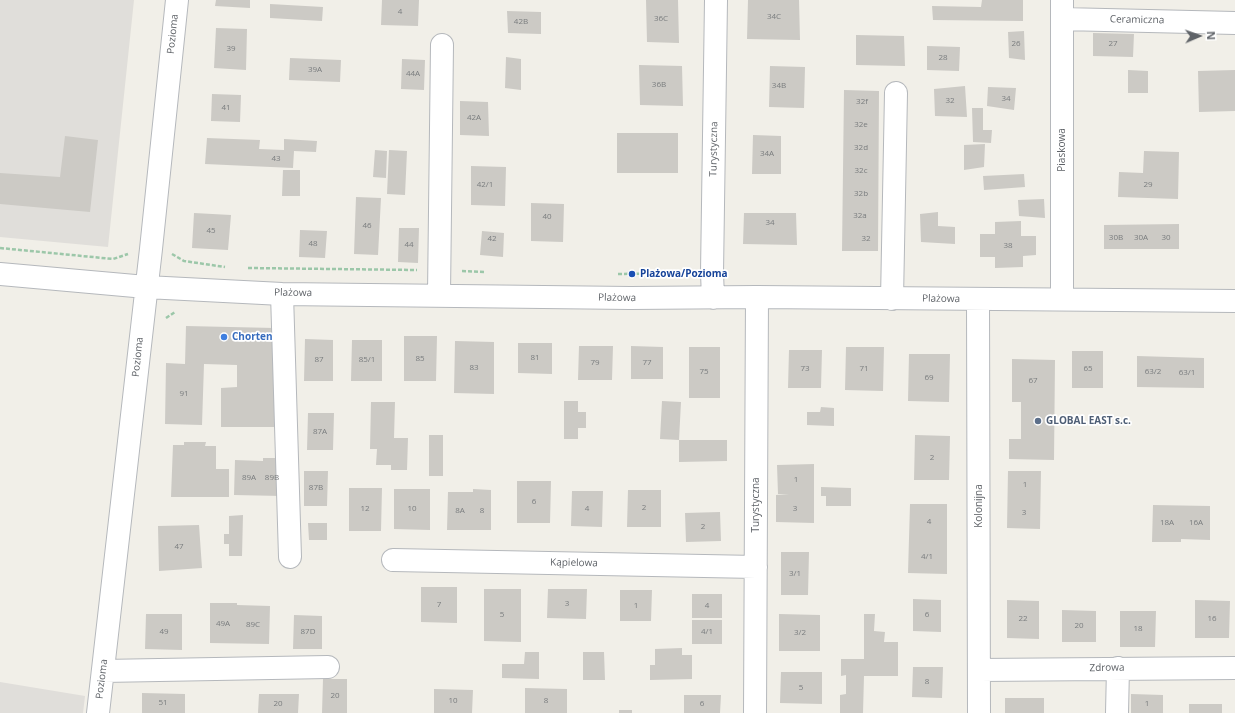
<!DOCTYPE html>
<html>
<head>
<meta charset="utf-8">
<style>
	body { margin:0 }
	#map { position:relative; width:1235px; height:713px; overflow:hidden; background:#f1efe8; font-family:"Open Sans",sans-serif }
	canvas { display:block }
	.north { position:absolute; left:1179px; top:16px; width:40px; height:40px; -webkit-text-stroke:3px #fff; paint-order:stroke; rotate:88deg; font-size:11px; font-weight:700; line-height:16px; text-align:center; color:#5f6368 }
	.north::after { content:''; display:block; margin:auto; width:14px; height:18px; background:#5f6368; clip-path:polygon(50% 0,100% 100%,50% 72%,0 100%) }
</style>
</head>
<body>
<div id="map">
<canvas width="1235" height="713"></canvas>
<div class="north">N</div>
</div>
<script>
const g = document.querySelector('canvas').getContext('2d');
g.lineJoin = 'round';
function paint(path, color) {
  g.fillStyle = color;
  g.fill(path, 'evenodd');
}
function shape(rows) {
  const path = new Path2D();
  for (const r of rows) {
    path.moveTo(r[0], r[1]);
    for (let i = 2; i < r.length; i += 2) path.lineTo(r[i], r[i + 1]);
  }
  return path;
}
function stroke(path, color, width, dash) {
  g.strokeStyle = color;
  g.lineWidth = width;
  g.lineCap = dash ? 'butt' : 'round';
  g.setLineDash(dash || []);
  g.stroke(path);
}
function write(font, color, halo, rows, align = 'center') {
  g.font = font + ' "Open Sans",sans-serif';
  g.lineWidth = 3.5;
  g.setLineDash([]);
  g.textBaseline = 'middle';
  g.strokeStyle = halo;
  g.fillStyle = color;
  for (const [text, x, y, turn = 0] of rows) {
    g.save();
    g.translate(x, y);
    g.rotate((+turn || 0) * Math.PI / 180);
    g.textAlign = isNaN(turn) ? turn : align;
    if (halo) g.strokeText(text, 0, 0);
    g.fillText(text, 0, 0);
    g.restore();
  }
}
paint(shape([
	[0,0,134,0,108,247,0,237],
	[0,682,85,696,83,713,0,713]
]), '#e0deda');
paint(shape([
	[216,0,250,0,250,8,215,6],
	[382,0,419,0,418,26,381,25],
	[646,0,678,0,679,43,647,42],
	[748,0,799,0,800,40,747,39],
	[982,0,1023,0,1023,21,933,20,932,6,981,7],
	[270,4,323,7,322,21,270,18],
	[507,11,541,12,541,34,508,33],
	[216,28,247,29,246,70,214,68],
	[1024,31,1025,60,1009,58,1008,32],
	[1093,33,1134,34,1133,57,1093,56],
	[856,35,904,36,905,66,856,65],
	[927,46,960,47,959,71,927,70],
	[506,57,521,59,521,90,505,88],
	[290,58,341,60,340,82,289,80],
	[402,59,425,60,424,90,401,89],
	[639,65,682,66,683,106,640,105],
	[770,66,805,67,804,108,769,107],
	[1128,70,1148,71,1148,93,1128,93],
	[1235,70,1235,111,1199,112,1198,71],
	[965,86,967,117,935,116,934,89],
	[988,87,1016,88,1014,110,987,106],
	[844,90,879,91,878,251,842,251],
	[212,94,241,95,240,122,211,121],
	[460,101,488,102,489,136,460,135],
	[972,108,983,108,983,130,992,130,991,143,973,142],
	[617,133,678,133,678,173,617,173],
	[753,135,781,136,781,174,752,174],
	[65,136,98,140,90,212,0,204,0,173,60,177],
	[207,138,260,140,259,149,284,150,284,139,317,141,316,152,294,151,293,168,205,164],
	[985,144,984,167,964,170,964,145],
	[375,150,387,151,386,178,373,177],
	[389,150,407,151,405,195,387,194],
	[1144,151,1179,152,1178,199,1118,197,1119,172,1143,173],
	[471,166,506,167,505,206,471,205],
	[283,170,300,170,300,196,282,196],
	[1024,174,1025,187,984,190,983,176],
	[356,197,381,198,378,255,354,254],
	[1044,199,1045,218,1019,216,1018,200],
	[531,203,564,204,563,242,531,241],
	[938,212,938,226,955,227,955,244,921,242,920,214],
	[194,213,231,215,228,250,192,248],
	[744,213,796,213,797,245,743,244],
	[1021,221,1021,236,1036,236,1036,255,1023,256,1023,267,995,268,995,257,980,257,980,234,995,234,995,222],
	[1179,224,1179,249,1104,249,1104,225],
	[399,228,419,228,418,263,398,262],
	[300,230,327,231,325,258,299,257],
	[482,231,504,233,503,257,480,255],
	[186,326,275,328,274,427,221,427,221,388,237,387,237,365,204,364,202,425,165,424,166,363,185,364],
	[404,336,437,336,436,381,404,381],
	[305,339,333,340,333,381,304,381],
	[352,340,382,340,382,381,351,381],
	[455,341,494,342,494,394,454,393],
	[518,343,552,343,552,374,518,373],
	[579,346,613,346,612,380,578,380],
	[631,346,663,347,663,379,631,379],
	[689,347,720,347,720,398,689,398],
	[846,347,884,347,883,391,845,390],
	[789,350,822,350,821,388,788,388],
	[1072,351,1103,351,1103,388,1072,388],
	[909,354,950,354,949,402,908,401],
	[1137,356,1204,358,1204,388,1137,387],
	[1012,359,1055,360,1054,460,1009,459,1009,439,1021,439,1021,402,1012,402],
	[564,401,578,401,578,412,586,412,586,428,578,428,578,439,564,439],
	[662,401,681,402,679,440,660,439],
	[371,402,395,402,394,438,408,438,407,470,391,470,391,465,376,465,377,449,370,449],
	[821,407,834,408,834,426,807,425,807,412,820,412],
	[308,413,334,413,333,450,307,450],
	[429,435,443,435,443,476,429,476],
	[915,435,950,436,949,480,914,480],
	[679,440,727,440,727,461,679,462],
	[184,442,206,442,205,446,216,446,216,469,229,469,229,497,171,497,173,445,184,445],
	[263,458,282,458,282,496,234,495,235,460,263,461],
	[814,464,814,523,776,522,776,495,789,494,778,494,777,465],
	[304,471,328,471,327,506,304,506],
	[1008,471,1041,471,1040,529,1007,528],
	[517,481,551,481,550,523,517,523],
	[821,487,851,488,851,506,826,506,826,496,821,496],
	[349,488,382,488,381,531,349,531],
	[394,489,430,489,430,530,394,529],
	[473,489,491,490,491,530,447,530,448,492,473,492],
	[628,490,661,490,661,527,627,527],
	[572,491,603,491,602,527,571,526],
	[910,504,947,504,947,574,908,573],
	[1153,505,1210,506,1210,540,1181,539,1181,542,1152,542],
	[720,512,721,541,686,542,685,513],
	[243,515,242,556,229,556,229,544,224,544,224,534,229,534,229,516],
	[308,523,327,523,327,540,309,540],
	[199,525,202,568,159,571,158,526],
	[781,552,809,552,808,595,781,595],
	[421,587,457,587,457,623,421,622],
	[484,589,521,589,521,642,484,641],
	[548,589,587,589,586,619,547,618],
	[620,590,652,590,651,621,620,621],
	[692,594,722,594,722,618,692,618],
	[913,599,941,600,941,632,913,631],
	[1007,600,1039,601,1039,639,1007,638],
	[1195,600,1230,601,1229,638,1195,638],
	[210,603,237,603,237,605,270,606,269,644,210,643],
	[1062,610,1096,611,1096,642,1062,642],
	[1120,611,1156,611,1155,647,1120,647],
	[146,614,182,614,182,650,145,649],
	[779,614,820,615,820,651,779,651],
	[864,614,875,614,874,631,885,632,884,642,898,642,898,676,864,676,863,713,840,713,840,695,846,694,846,675,841,676,841,659,864,659],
	[294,615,322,616,322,649,293,649],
	[692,620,722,620,722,644,692,644],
	[682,648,682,655,692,655,692,679,650,680,650,665,655,665,655,649],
	[525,652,539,652,539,679,502,678,502,664,524,664],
	[583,652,604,652,605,680,583,680],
	[913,667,943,667,942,698,912,697],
	[781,672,822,672,822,704,780,703],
	[323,679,347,679,347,713,322,713],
	[525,688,567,689,567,713,525,713],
	[434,689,473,690,472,713,434,713],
	[142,693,185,694,185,713,142,713],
	[259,694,299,694,298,713,258,713],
	[1131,694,1163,695,1163,713,1131,713],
	[684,695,721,695,720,713,684,713],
	[1005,698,1044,698,1044,713,1005,713],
	[1189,704,1222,704,1222,713,1189,713],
	[619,710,632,710,632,713,619,713]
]), '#cccac5');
const minor = shape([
	[1062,19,1235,23],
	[0,274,146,287,282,294,630,298,757,297,1235,301],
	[282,294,290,557],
	[439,294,442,45],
	[713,298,712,273,716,0],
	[892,299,896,93],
	[1062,299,1062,0],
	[978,300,979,713],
	[393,560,756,567],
	[979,670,1235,668],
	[103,671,328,667],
	[98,713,151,249,177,0],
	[755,713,757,297],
	[1117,713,1118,668]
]);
stroke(minor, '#b5b8bc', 24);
stroke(shape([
	[0,248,113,259,128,254],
	[172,254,184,261,225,267],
	[248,268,417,270],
	[462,271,485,272],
	[618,274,691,273],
	[166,318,175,312]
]), '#9cc7a9', 2.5, [4, 2]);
stroke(minor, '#fff', 22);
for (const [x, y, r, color] of [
	[632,274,4,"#1a4fb4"],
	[224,337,4,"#3f7fe0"],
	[1038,421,4,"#5c6f8a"]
]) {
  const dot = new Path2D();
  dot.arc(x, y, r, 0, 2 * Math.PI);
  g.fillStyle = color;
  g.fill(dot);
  stroke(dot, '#fff', 1.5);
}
write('8px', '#7a7d7f', null, [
	["4",400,12],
	["34C",774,17],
	["36C",661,19],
	["42B",521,22],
	["26",1016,44],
	["27",1113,44],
	["39",231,49],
	["28",943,58],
	["39A",315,70],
	["44A",413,74],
	["36B",659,85],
	["34B",779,86],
	["34",1006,99],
	["32",950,101],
	["32f",862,102],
	["41",226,108],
	["42A",474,118],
	["32e",861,125],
	["32d",861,148],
	["34A",767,154],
	["43",276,159],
	["32c",861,171],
	["42/1",485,185],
	["29",1148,185],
	["32b",861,194],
	["32a",860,216],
	["40",547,217],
	["34",770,223],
	["46",367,226],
	["45",211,231],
	["30B",1116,238],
	["30A",1141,238],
	["30",1166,238],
	["42",492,239],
	["32",866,239],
	["48",313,244],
	["44",409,245],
	["38",1008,246],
	["81",535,358],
	["85",420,359],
	["87",319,360],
	["85/1",367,360],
	["79",595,363],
	["77",647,363],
	["83",474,368],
	["73",805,369],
	["71",864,369],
	["65",1088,369],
	["75",704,372],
	["63/2",1153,372],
	["63/1",1187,373],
	["69",929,378],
	["67",1033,381],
	["91",184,394],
	["87A",320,432],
	["2",932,458],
	["89A",249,478],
	["89B",272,478],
	["1",796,480],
	["1",1025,485],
	["87B",316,488],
	["6",534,502],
	["2",644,508],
	["12",365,509],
	["10",412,509],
	["4",587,509],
	["3",795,509],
	["8A",460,511],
	["8",482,511],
	["3",1024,513],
	["4",929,522],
	["18A",1167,523],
	["16A",1196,523],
	["2",703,527],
	["47",179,547],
	["4/1",927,557],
	["3/1",795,574],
	["3",567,604],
	["7",439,605],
	["1",636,606],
	["4",707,606],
	["5",502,615],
	["6",927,615],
	["22",1023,619],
	["16",1212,619],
	["49A",223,624],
	["89C",253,625],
	["20",1079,626],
	["18",1138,629],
	["49",164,632],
	["87D",308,632],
	["4/1",707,632],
	["3/2",800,633],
	["8",927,682],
	["5",801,688],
	["20",335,696],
	["10",453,701],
	["8",546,701],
	["51",163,703],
	["20",278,704],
	["6",702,704],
	["1",1147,704]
]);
write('10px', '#5f6368', '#fff', [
	["Ceramiczna",1137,20,1],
	["Pozioma",173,34,-84],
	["Turystyczna",714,149,-89],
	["Piaskowa",1062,150,-90],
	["Plażowa",293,293,1],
	["Plażowa",617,298,1],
	["Plażowa",941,299,1],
	["Pozioma",138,357,-84],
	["Turystyczna",756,505,-90],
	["Kolonijna",979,506,-90],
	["Kąpielowa",574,563,1],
	["Zdrowa",1107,668,-1],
	["Pozioma",102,679,-83]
]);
write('bold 10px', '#164399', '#fff', [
	["Plażowa/Pozioma",640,274]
], 'left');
write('bold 10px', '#366cbe', '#fff', [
	["Chorten",232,337]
], 'left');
write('bold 10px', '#4e5e75', '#fff', [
	["GLOBAL EAST s.c.",1046,421]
], 'left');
</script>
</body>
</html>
